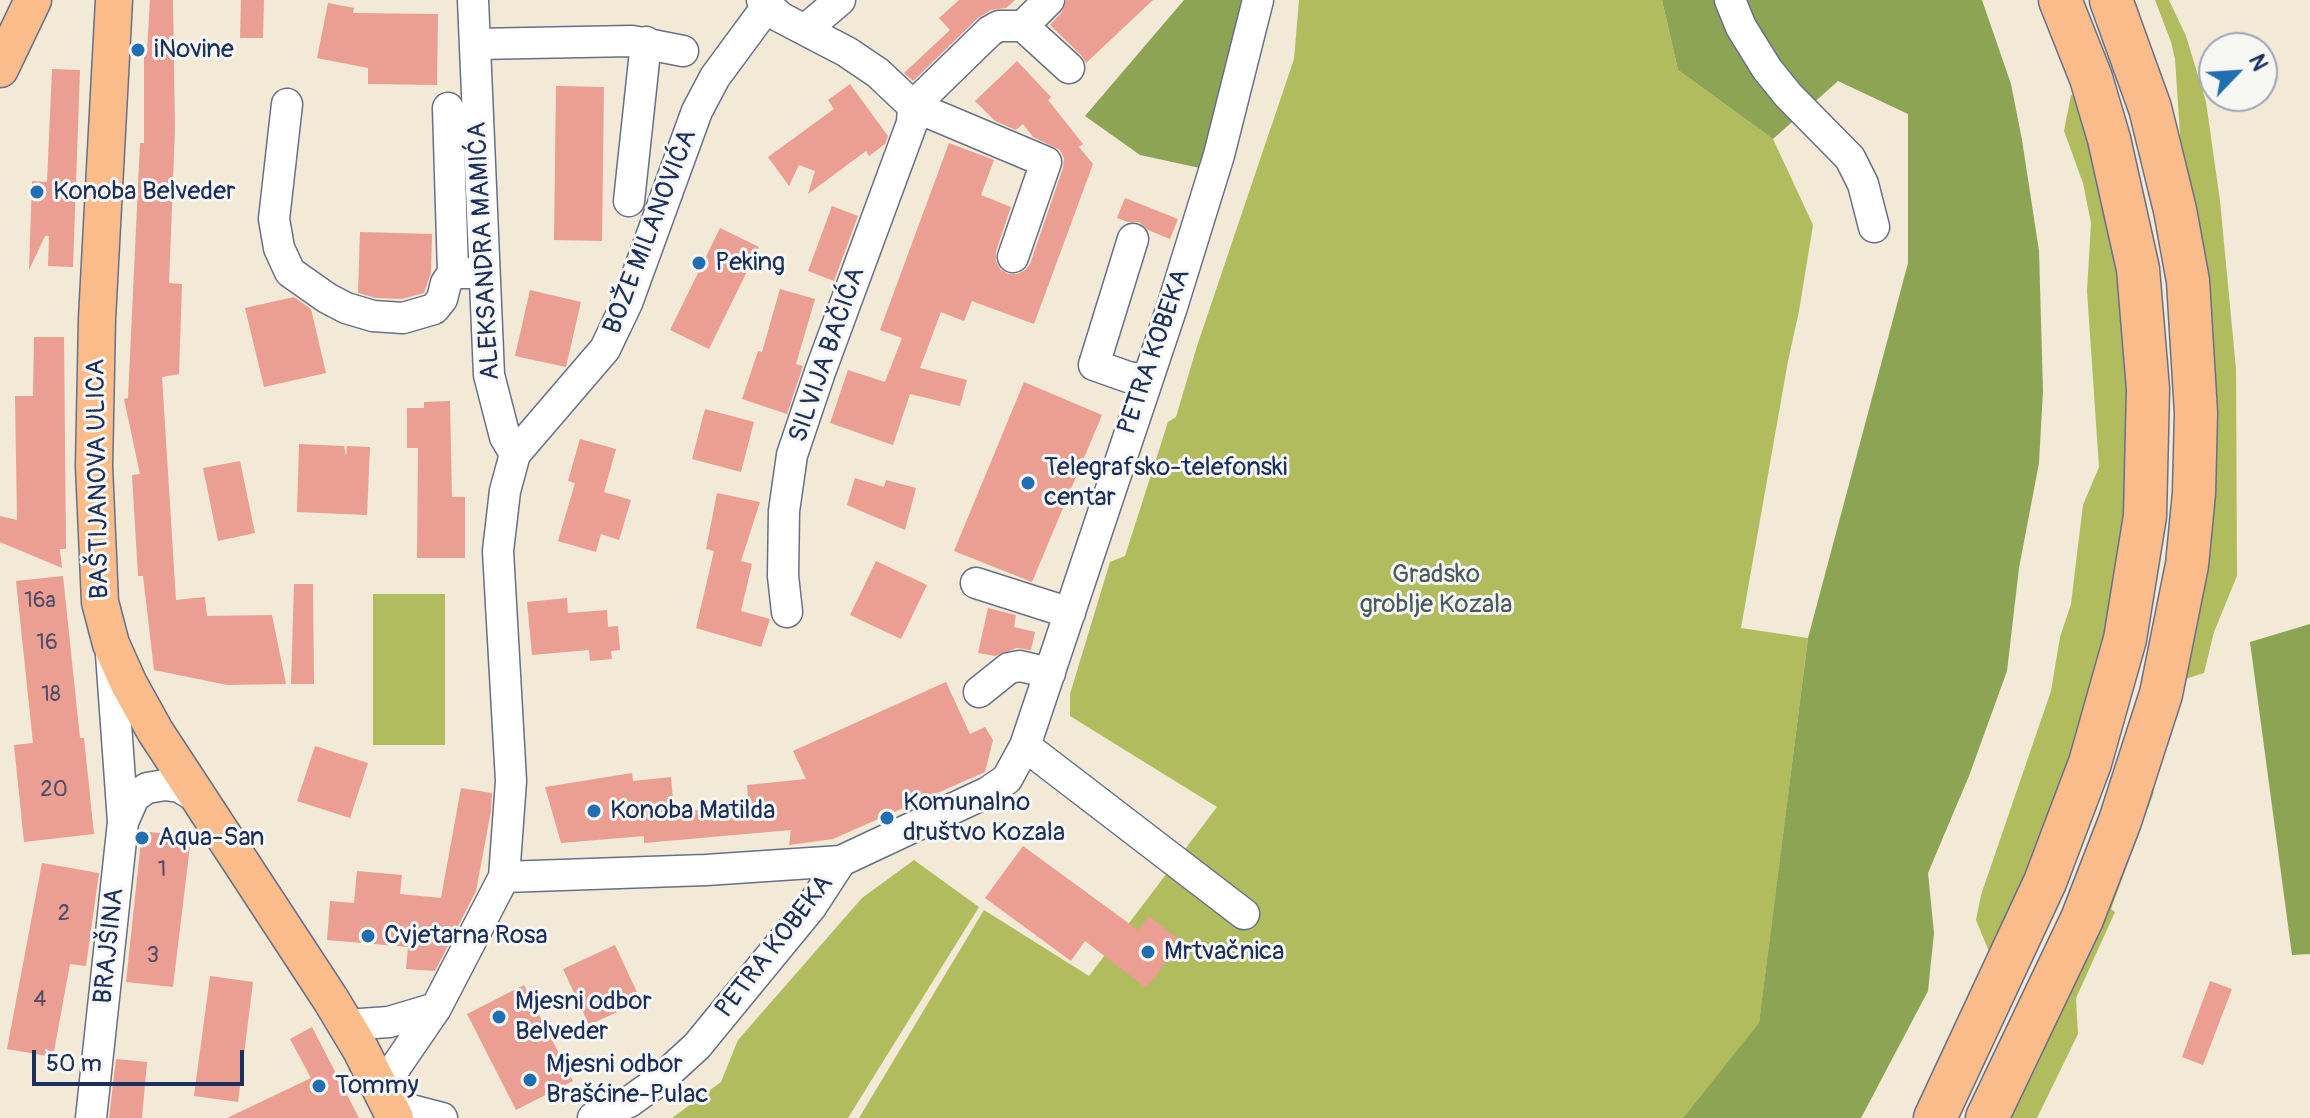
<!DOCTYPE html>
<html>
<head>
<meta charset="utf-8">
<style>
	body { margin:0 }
	#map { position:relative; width:2310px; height:1118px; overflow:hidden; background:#f2e9d6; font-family:Pangolin,sans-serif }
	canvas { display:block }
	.north { position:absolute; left:2198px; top:32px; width:80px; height:80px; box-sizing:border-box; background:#f6f6f2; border:2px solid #9ea6b7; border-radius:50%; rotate:65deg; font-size:22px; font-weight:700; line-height:32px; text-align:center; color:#1b2f5e }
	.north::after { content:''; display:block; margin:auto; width:28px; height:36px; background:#1f6fb2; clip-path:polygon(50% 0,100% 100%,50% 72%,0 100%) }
	.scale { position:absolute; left:32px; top:1050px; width:212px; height:36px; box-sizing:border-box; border:4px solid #1b2f5e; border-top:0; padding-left:10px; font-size:24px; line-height:28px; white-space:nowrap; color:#1b2f5e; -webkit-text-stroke:6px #f6f6f2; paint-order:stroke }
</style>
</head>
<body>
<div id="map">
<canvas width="2310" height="1118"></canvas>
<div class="north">N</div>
<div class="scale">50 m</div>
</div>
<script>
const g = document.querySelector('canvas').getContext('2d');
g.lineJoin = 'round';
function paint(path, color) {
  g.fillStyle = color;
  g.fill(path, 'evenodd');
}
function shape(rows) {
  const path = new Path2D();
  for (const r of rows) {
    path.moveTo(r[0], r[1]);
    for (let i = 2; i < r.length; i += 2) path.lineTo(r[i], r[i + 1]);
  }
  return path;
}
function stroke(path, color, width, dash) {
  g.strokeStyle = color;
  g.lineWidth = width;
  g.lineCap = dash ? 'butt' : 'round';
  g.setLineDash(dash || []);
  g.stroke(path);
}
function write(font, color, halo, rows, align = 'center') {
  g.font = font + ' Pangolin,sans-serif';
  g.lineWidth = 6;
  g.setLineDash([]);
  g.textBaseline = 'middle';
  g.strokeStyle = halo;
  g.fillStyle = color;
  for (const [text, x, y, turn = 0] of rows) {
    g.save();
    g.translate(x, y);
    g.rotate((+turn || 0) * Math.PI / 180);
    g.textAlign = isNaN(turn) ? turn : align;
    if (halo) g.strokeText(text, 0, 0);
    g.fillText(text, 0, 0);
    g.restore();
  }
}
paint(shape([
	[1299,0,1662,0,1678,70,1773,139,1813,225,1799,311,1788,361,1741,628,1808,638,1759,1024,1683,1118,859,1118,984,910,1089,976,1217,807,1070,716,1070,694,1110,562,1125,556,1168,422,1176,417,1197,346,1294,59],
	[2155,0,2169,0,2186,36,2206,102,2220,201,2236,369,2237,576,2214,632,2204,673,2185,679,2198,624,2208,554,2175,59,2171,42],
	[2071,95,2075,96,2087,130,2115,252,2129,384,2126,493,2112,607,2076,747,2036,850,1990,954,1976,920,1981,895,2051,691,2060,637,2071,604,2083,505,2099,467,2087,291,2091,223,2083,183,2064,131],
	[373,594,445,594,445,745,373,745],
	[2151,791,2154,792,2111,909,2115,912,2076,998,2078,1034,2037,1118,2008,1118],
	[914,860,979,907,848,1118,672,1118,721,1082,738,1040,862,898]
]), '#b0bc5d');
paint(shape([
	[1184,0,1254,0,1209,170,1140,155,1085,116],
	[1662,0,1982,0,2011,84,2022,140,2039,251,2043,391,2039,463,2019,568,2007,671,1969,776,1928,873,1934,933,1928,991,1861,1118,1683,1118,1759,1023,1808,638,1908,263,1908,114,1838,81,1773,139,1678,70],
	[2310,624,2310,954,2292,955,2250,642]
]), '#8ca454');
paint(shape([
	[150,0,173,0,175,129,169,283,182,284,179,374,162,377,176,600,205,597,207,616,272,615,286,684,227,685,154,670,143,576,138,576,132,475,140,474,124,399,128,398,140,143,144,143,144,51,147,51],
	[241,0,264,0,263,38,240,38],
	[959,0,1015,0,1006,8,991,10,978,18,913,81,904,73,950,30,939,18],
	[1066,0,1153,0,1086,63,1081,55,1050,25,1062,12],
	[328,3,354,8,353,13,438,14,437,85,368,84,368,68,317,58],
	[1017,61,1051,97,1048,100,1083,144,1079,147,1093,164,1034,324,972,301,964,321,941,312,920,368,967,380,960,406,910,394,893,445,830,423,848,370,885,382,902,338,880,330,949,143,994,160,981,195,1011,207,996,251,996,261,1000,269,1008,274,1017,274,1025,270,1030,264,1063,168,1064,158,1060,150,1033,137,1023,124,1016,130,995,121,975,101],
	[52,69,80,70,73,267,48,266,49,236,45,236,29,270,32,181,47,182],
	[850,84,888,136,885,144,869,156,866,151,808,194,815,171,799,165,789,186,768,157,834,109,828,100],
	[556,86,604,87,602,241,554,240],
	[1125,198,1178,219,1170,239,1148,230,1139,222,1128,222,1117,218],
	[832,206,858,216,834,281,808,271],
	[720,228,759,247,709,349,670,330],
	[360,232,432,234,431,273,424,293,402,299,376,298,358,293],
	[780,289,815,299,796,364,803,366,787,414,742,399,758,351,762,352],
	[530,290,581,302,566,367,515,356],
	[294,297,311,309,326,373,264,387,245,308],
	[34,337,64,337,66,549,60,549,62,568,0,542,0,516,17,520,15,396,33,396],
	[1024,382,1102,415,1032,582,954,551],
	[450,401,452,497,465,497,465,558,417,558,418,448,407,448,407,408,424,408,424,402],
	[705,409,754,422,741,472,692,459],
	[580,439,616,449,604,492,631,500,619,540,601,534,596,552,558,541,575,483,568,481],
	[299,444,344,446,346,456,347,446,370,447,367,515,297,512],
	[240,461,255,533,218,541,203,468],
	[855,478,884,487,886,480,916,488,905,530,847,505],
	[717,493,760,502,741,561,752,564,741,611,770,619,761,647,696,628,714,551,706,549],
	[876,561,927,585,901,639,850,615],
	[63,576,80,738,84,738,94,834,24,842,14,745,33,743,16,581],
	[294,584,313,584,314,684,291,684],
	[567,598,568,613,607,610,608,627,618,626,620,650,611,651,612,659,590,661,589,650,532,655,527,602],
	[988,608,1016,615,1014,627,1035,632,1031,650,1017,648,995,656,978,653],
	[946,682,970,734,985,727,993,740,985,772,833,839,789,845,791,830,644,843,644,836,561,843,545,787,632,773,633,781,671,777,674,812,749,806,747,785,806,779,793,751],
	[315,746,368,763,350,818,297,801],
	[461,788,492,793,491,811,476,891,435,971,406,969,408,947,327,940,330,901,354,903,357,871,402,875,400,894,441,898],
	[142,831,191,837,173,987,126,982],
	[1023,846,1138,930,1149,916,1182,942,1146,988,1085,941,1071,961,985,898],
	[42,863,99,873,86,966,70,964,53,1057,7,1049],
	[615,945,641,1001,589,1025,563,969],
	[210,976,253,982,238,1102,194,1096],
	[2210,981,2232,989,2203,1065,2182,1057],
	[524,985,573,1081,516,1110,467,1014],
	[312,1027,359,1118,227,1118,311,1078,290,1039],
	[116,1059,147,1062,142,1118,109,1118]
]), '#ea9f92');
const minor = shape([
	[473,0,489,375,505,437,515,454],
	[762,0,780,17,847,52,878,73,913,106,912,123,820,372,792,455,784,511,783,576,787,612],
	[1730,0,1741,27,1767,69,1788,95,1850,158,1863,184,1874,227],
	[1023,26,1069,68],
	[806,29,840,0],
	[476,44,632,41,683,51],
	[287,104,274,219,279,248,290,272,327,298,346,308,373,316,403,318,434,309,442,299,446,283,453,273,483,273],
	[448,108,453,273],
	[629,201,646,42],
	[1133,239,1094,365,1128,377,1147,380],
	[1013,257,1046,162,913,106,990,31,999,26,1023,26,1049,0],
	[976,583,1070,613],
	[979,692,1009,668,1020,666,1050,673],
	[1025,746,1244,914],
	[123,822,134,797,147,788,165,785,179,787,198,798],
	[504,877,706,870,841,861,988,792,1007,779,1025,746,1172,307,1219,155,1258,0],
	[346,1025,389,1022,436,1008],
	[384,1094,395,1068,436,1008,504,877,511,781,498,551,505,491,515,454,605,349,627,303,697,111,715,77,768,5],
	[388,1104,442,1118],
	[91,1118,123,822,111,654],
	[593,1118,629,1102,661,1079,697,1046,811,907,841,861]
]);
const major = shape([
	[114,0,97,319,94,466,100,602,111,644,129,684,155,731,331,1000,361,1050,395,1118],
	[0,69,33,0]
]);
const highway = shape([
	[1935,1118,2045,882,2090,763,2125,639,2145,516,2148,389,2138,269,2109,139,2091,78,2060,0],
	[1987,1118,2082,919,2120,821,2161,694,2187,565,2194,493,2196,413,2188,281,2175,210,2150,108,2111,0]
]);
stroke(minor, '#667088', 33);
stroke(major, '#667088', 39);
stroke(highway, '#667088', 45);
stroke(minor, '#fff', 30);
stroke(major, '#fabc8b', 36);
stroke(highway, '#fabc8b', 42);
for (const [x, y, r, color] of [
	[138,50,8,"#1f6fb2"],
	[37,192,8,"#1f6fb2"],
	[699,263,8,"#1f6fb2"],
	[1028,483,8,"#1f6fb2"],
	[594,811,8,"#1f6fb2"],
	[887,818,8,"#1f6fb2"],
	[142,838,8,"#1f6fb2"],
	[368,936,8,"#1f6fb2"],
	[1148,952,8,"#1f6fb2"],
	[499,1017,8,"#1f6fb2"],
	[530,1080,8,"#1f6fb2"],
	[319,1086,8,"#1f6fb2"]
]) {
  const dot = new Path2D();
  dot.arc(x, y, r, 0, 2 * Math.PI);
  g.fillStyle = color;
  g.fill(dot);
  stroke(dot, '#f6f6f2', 3);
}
write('22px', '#4f4b6b', null, [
	["16a",40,601],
	["16",47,643],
	["18",51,695],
	["20",54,790],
	["1",162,870],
	["2",64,914],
	["3",153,956],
	["4",40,1000]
]);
write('26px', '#1b2f5e', '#f6f6f2', [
	["iNovine",154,50],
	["Konoba Belveder",53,192],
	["Peking",715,263],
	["Telegrafsko-telefonski",1044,468],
	["centar",1044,498],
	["Komunalno",903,803],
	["društvo Kozala",903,833],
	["Konoba Matilda",610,811],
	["Aqua-San",158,838],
	["Cvjetarna Rosa",384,936],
	["Mrtvačnica",1164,952],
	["Mjesni odbor",515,1002],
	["Belveder",515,1032],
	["Mjesni odbor",546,1065],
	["Brašćine-Pulac",546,1095],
	["Tommy",335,1086]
], 'left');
write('26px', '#1b2f5e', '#f6f6f2', [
	["BOŽE MILANOVIĆA",651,232,-69],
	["ALEKSANDRA MAMIĆA",485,251,-93],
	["PETRA KOBEKA",1155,352,-71],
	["SILVIJA BAČIĆA",828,355,-71],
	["BAŠTIJANOVA ULICA",99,479,-91],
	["BRAJŠINA",110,946,-84],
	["PETRA KOBEKA",775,947,-52]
]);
write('26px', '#48595e', '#f6f6f2', [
	["Gradsko",1436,575],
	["groblje Kozala",1436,605]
]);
</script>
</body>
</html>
